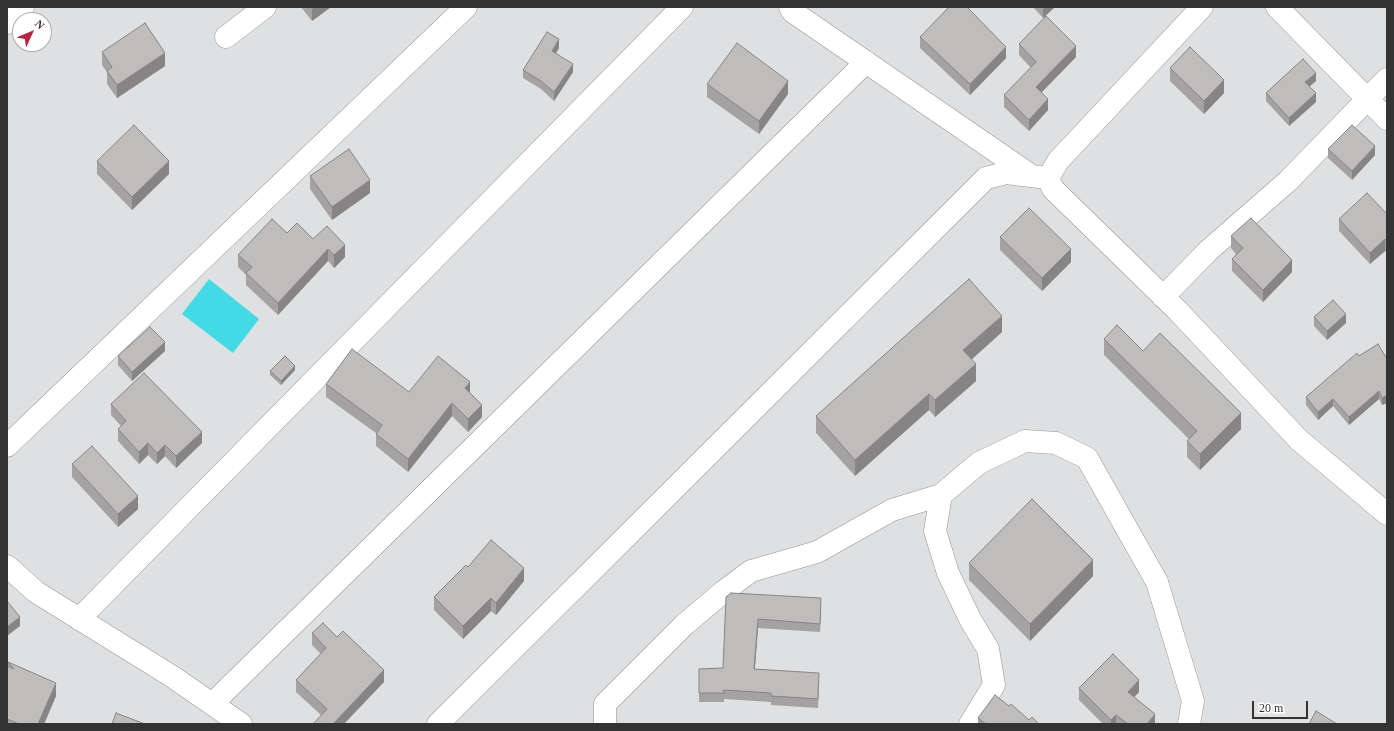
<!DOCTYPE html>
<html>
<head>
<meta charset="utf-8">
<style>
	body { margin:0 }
	#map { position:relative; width:1394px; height:731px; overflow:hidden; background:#dfe0e2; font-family:"Times New Roman",serif }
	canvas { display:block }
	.frame { position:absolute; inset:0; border:8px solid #333334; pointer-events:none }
	.north { position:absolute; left:12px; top:12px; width:40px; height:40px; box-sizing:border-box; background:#fff; border:1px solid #adadae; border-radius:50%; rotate:46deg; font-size:11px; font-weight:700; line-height:16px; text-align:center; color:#333334 }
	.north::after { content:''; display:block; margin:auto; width:14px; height:18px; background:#b62442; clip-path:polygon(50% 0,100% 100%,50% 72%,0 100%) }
	.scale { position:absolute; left:1252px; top:701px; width:56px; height:18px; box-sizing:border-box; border:2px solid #333334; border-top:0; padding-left:5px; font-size:12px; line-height:14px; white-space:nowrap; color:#333334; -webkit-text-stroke:3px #fff; paint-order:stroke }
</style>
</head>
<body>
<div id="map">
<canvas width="1394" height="731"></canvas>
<div class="frame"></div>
<div class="north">N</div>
<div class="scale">20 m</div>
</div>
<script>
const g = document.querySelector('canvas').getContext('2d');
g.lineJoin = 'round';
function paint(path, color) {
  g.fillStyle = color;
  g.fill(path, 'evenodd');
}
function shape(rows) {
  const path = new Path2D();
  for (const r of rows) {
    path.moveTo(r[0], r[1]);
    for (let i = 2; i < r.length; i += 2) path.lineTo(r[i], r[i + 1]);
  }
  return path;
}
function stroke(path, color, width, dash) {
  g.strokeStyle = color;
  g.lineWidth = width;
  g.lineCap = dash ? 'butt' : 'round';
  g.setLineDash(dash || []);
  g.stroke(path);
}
paint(shape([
	[209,279,259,319,233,353,182,314]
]), '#42dae4');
const minor = shape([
	[790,7,793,12,1029,174],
	[1277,7,1387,119],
	[7,23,23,7],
	[226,37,265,7],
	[1048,178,1053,189,1178,311,1299,440,1387,514],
	[1048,178,1058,161,1202,7],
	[1163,297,1209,250,1288,181,1387,79],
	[7,446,466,7],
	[941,495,935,531,948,573,970,619,988,649,994,685,970,724],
	[7,566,36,592,173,677,241,724],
	[79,619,682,7],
	[212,704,866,62],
	[438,724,986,178,1006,173,1048,178],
	[605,724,605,704,684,625,723,592,751,571,817,552,892,510,941,495,979,463,1025,441,1056,443,1087,458,1127,529,1157,582,1193,701,1189,724]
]);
stroke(minor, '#939596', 23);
stroke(minor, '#fff', 22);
paint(shape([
	[301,7,331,7,312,21],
	[1033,7,1055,7,1043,18],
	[920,37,1006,58,970,95,920,48],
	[1019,44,1076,57,1042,92,1048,110,1029,131,1004,107,1004,95,1031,68,1019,55],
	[559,48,556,53,573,72,554,101,541,89,523,78,523,70],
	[102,52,165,66,117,98,107,84,107,72,102,65],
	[1170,68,1224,93,1204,114,1170,81],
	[1316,81,1309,87,1316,102,1289,126,1266,101,1266,93],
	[707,84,788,94,759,134,707,97],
	[1328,149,1375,155,1352,180,1328,158],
	[97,161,169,174,132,210,97,174],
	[310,176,370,193,332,220,310,189],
	[1387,214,1387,253,1385,251,1370,264,1339,231,1339,219],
	[287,233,313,239,345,257,334,268,328,261,278,315,246,285,246,275,238,267,238,255],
	[1231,236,1292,272,1263,302,1232,271,1232,259,1236,254,1231,248],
	[1000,237,1071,262,1042,291,1000,250],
	[1314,317,1346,323,1327,340,1314,326],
	[1002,332,971,360,976,381,935,417,929,410,855,476,816,433,816,416],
	[1104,339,1143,351,1241,429,1200,470,1187,457,1187,441,1189,439,1104,355],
	[165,351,132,381,118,365,118,356],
	[1359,356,1387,359,1387,403,1382,405,1379,399,1349,425,1333,406,1318,420,1306,405,1306,397],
	[295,370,281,385,270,375,270,371],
	[326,384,409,392,470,392,482,417,468,432,452,416,408,472,376,446,376,433,326,397],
	[111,404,202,443,176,468,165,456,157,464,148,455,139,464,118,441,118,429,121,426,111,415],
	[72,464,138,509,118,527,72,477],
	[969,563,1093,576,1030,641,969,580],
	[524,581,496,615,491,611,463,639,434,610,434,597],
	[726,597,821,606,820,632,758,628,755,669,819,682,818,708,771,705,771,702,724,699,724,702,699,702,699,669,723,668],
	[312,633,337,637,384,682,321,715,296,692,296,680,321,654,312,645],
	[8,662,56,696,44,724,7,724,7,666,8,667],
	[1079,688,1139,692,1134,697,1155,724,1103,724,1079,700],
	[1009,706,1029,720,1039,724,978,724,978,718]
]), '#a4a2a2');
paint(shape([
	[314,7,331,7,312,21,312,9],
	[1045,7,1055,7,1043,18,1043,9],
	[559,39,559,48,552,59,552,51],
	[1076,46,1076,57,1036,98,1036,87],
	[1006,47,1006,58,970,95,970,84],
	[165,53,165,66,117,98,117,85],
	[573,64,573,72,554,101,554,92],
	[1316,73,1316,81,1305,90,1305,82],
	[1224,80,1224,93,1204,114,1204,101],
	[788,81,788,94,759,134,759,121],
	[1316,93,1316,102,1289,126,1289,118],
	[1048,99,1048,110,1029,131,1029,120],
	[1375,146,1375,155,1352,180,1352,171],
	[169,161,169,174,132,210,132,197],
	[370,180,370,193,332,220,332,207],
	[1385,239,1385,251,1370,264,1370,253],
	[345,245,345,257,334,268,334,255],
	[328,249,328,261,278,315,278,303],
	[1071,249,1071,262,1042,291,1042,278],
	[1292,260,1292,272,1263,302,1263,290],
	[1346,314,1346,323,1327,340,1327,331],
	[1002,316,1002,332,963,367,963,350],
	[165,342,165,351,132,381,132,372],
	[976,364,976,381,935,417,935,400],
	[295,366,295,370,281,385,281,381],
	[470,382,470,394,465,388],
	[1379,391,1379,399,1349,425,1349,417],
	[929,394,929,410,855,476,855,460],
	[1387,395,1387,403,1382,405,1382,398],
	[1333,399,1333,406,1318,420,1318,412],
	[452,403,452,416,408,472,408,459],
	[482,405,482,417,468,432,468,419],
	[1241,413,1241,429,1200,470,1200,454],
	[202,432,202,443,176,468,176,456],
	[148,443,148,455,139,464,139,452],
	[165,445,165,456,157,464,157,453],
	[138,496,138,509,118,527,118,514],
	[1093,560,1093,576,1030,641,1030,624],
	[524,568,524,581,496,615,496,603],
	[491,598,491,611,463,639,463,626],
	[821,598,821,606,820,632,820,624],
	[20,617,20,626,7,636,7,627],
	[758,619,758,628,754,678,754,669],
	[384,670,384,682,344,724,333,724],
	[1139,680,1139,692,1128,704,1128,692],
	[56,683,56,696,44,724,38,724],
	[1155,714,1155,724,1147,724],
	[1116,715,1116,724,1111,724,1111,720]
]), '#868484');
const building = shape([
	[949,7,967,7,1006,47,970,84,920,37,949,7],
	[1046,16,1076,46,1036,87,1048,99,1029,120,1004,95,1036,62,1019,44,1046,16],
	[145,23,165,53,117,85,107,71,112,67,102,52,145,23],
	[547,32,559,39,552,51,573,64,554,92,541,81,523,70,547,32],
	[737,43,788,81,759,121,707,84,737,43],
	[1190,47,1224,80,1204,101,1170,68,1190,47],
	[1303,59,1316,73,1305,82,1316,93,1289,118,1266,93,1303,59],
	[134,125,169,161,132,197,97,161,134,125],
	[1352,125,1375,146,1352,171,1328,149,1352,125],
	[349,149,370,180,332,207,310,176,349,149],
	[1367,193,1387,214,1387,242,1385,239,1370,253,1339,219,1367,193],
	[1029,208,1071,249,1042,278,1000,237,1029,208],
	[1251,218,1292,260,1263,290,1232,259,1243,248,1231,236,1251,218],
	[272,219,287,233,297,223,313,239,327,226,345,245,334,255,328,249,278,303,246,273,252,267,238,255,272,219],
	[969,279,1002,316,963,350,976,364,935,400,929,394,855,460,816,416,969,279],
	[1333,300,1346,314,1327,331,1314,317,1333,300],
	[1117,325,1143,351,1160,333,1241,413,1200,454,1187,441,1197,431,1104,339,1117,325],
	[150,327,165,342,132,372,118,356,150,327],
	[1378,344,1387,359,1387,395,1382,398,1379,391,1349,417,1333,399,1318,412,1306,397,1357,353,1359,356,1378,344],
	[352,349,409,392,438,356,470,382,465,388,482,405,468,419,452,403,408,459,376,434,382,425,326,384,352,349],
	[285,356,295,366,281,381,270,371,285,356],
	[144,373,202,432,176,456,165,445,157,453,148,443,139,452,118,429,126,421,111,404,144,373],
	[92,446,138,496,118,514,72,464,92,446],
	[1032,499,1093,560,1030,624,969,563,1032,499],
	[491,540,524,568,496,603,491,598,463,626,434,597,466,565,468,567,491,540],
	[731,593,821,598,820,624,758,619,754,669,819,673,818,699,771,696,771,693,723,690,724,693,699,693,699,669,723,668,726,597,731,593],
	[7,601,20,617,7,627,7,601],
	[323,623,337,637,343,631,384,670,333,724,313,724,327,709,296,680,326,648,312,633,323,623],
	[1113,654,1139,680,1128,692,1155,714,1147,724,1128,724,1116,715,1111,720,1079,688,1113,654],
	[8,662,56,683,38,724,19,724,7,719,7,666,14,669,8,662],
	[995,695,1009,706,1011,704,1029,720,1032,717,1039,724,986,724,978,718,995,695],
	[1316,711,1337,724,1309,724,1316,711],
	[116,713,145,724,112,724,116,713]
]);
paint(building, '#bfbcbc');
stroke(building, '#868484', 1);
</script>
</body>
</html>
